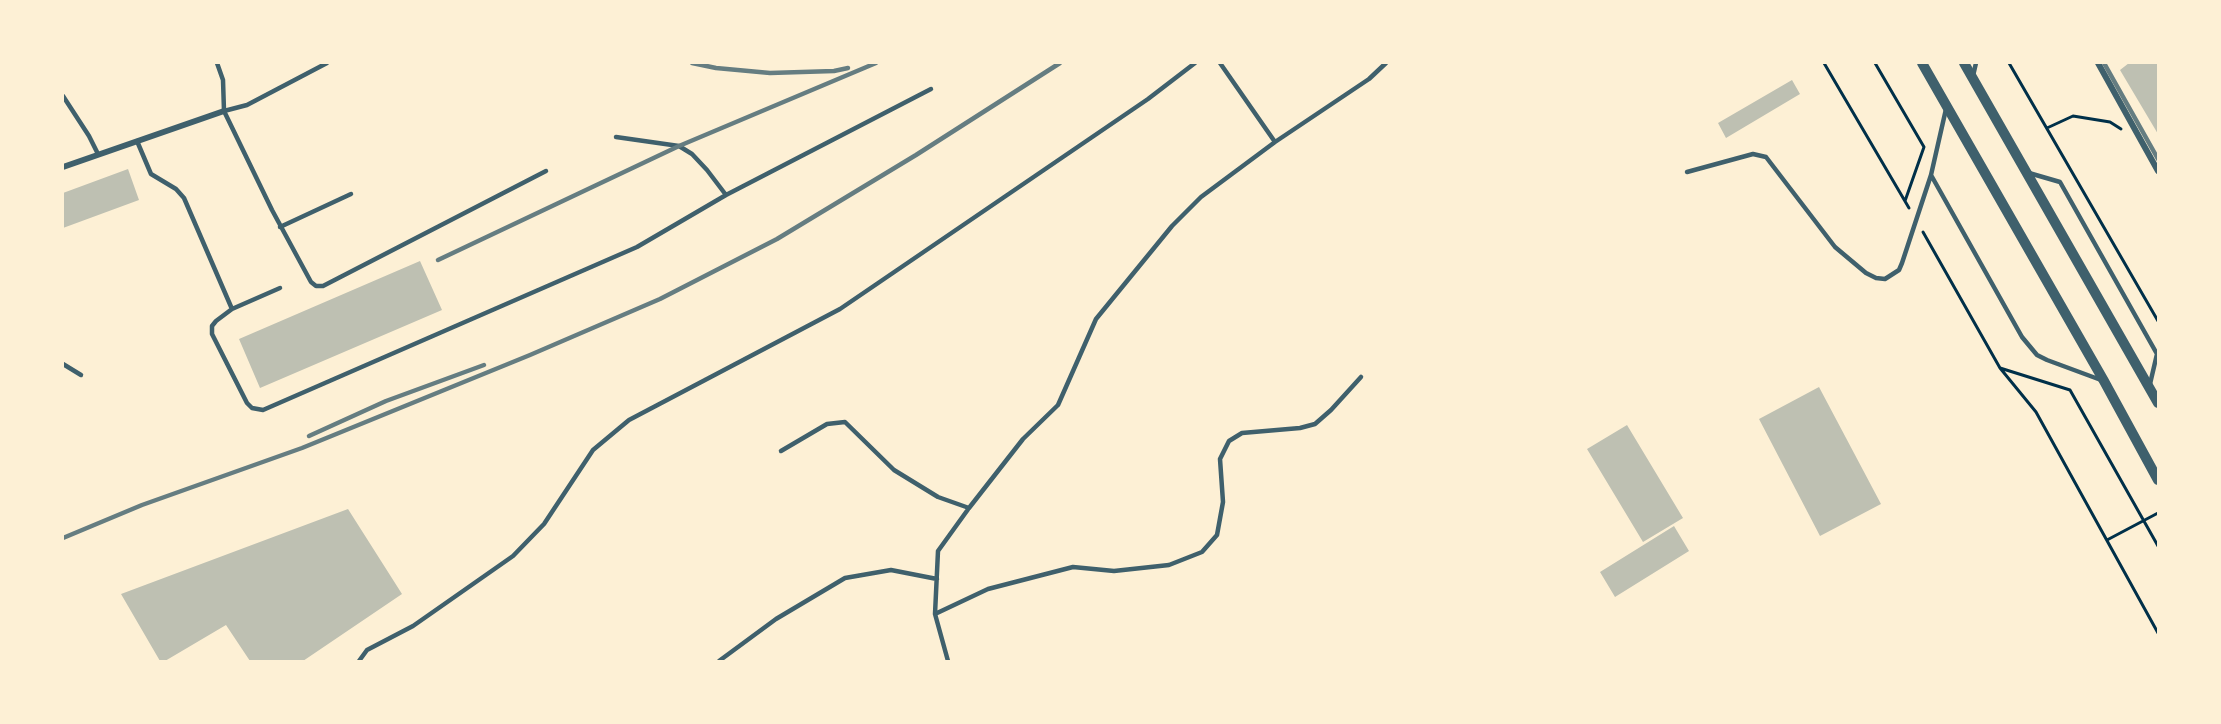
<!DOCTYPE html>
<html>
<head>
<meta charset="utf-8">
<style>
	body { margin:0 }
	#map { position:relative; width:2221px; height:724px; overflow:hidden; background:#fdf0d5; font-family:"PT Sans Narrow",sans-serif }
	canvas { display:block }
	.frame { position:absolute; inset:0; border:64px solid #fdf0d5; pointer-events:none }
</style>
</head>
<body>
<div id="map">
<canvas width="2221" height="724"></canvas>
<div class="frame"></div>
</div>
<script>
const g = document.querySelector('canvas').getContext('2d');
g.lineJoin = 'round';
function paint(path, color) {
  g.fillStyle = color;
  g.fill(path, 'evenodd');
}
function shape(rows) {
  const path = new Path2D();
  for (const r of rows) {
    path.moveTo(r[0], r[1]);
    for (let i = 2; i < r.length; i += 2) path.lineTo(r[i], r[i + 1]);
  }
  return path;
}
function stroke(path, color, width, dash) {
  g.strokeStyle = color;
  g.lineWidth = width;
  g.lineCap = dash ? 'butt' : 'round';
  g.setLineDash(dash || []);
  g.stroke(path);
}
paint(shape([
	[2129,63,2158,63,2158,134,2120,70],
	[1792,80,1800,94,1726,138,1718,123],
	[128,169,139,200,63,228,63,193],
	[420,261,442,310,260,388,239,339],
	[1819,387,1881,504,1820,536,1759,419],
	[1627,425,1683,518,1643,542,1587,449],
	[348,509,402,594,303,661,250,661,226,625,165,661,160,661,121,594],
	[1674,526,1689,551,1615,597,1600,572]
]), '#bec0b2');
stroke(shape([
	[1824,63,1909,208],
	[1875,63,1924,147,1905,201],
	[2009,63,2158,321],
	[2047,128,2073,116,2110,122,2121,129],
	[1923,232,2000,368,2036,412,2158,633],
	[2000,368,2070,390,2158,546],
	[2107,540,2158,513]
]), '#003049', 3);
stroke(shape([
	[217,63,223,80,224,111,272,210,311,282,316,286,323,286,546,171],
	[1220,63,1275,142],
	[1973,76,1976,63],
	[63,96,89,136,98,154],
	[1946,109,1931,175,2022,337,2037,355,2047,360,2101,380],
	[224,111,247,105,327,63],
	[616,137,679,146,692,154,707,170,726,195],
	[137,141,151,174,176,189,184,198,232,309,216,321,212,326,212,334,247,403,252,408,263,410,637,247,726,195,931,89],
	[1687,172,1753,154,1766,157,1835,247,1866,273,1876,278,1885,279,1899,270,1902,263,1931,175],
	[2029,173,2060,182,2157,354,2150,384],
	[280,227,351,194],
	[232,309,280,288],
	[63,364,81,375],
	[781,451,827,424,845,422,894,470,938,497,969,508],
	[935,614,988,589,1073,567,1114,571,1169,565,1202,552,1217,535,1223,502,1220,459,1229,441,1242,433,1300,428,1315,424,1331,410,1361,377],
	[359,661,367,650,413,626,513,556,544,524,593,450,629,420,840,309,1148,99,1195,63],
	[719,661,776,619,845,578,891,570,937,579],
	[948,661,935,614,938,551,969,508,1023,439,1058,405,1096,319,1172,226,1201,197,1275,142,1369,79,1386,63]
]), '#3f606c', 4.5);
stroke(shape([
	[2098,63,2158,171],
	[63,167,224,111]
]), '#3f606c', 6);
stroke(shape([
	[1922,63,2104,381,2158,480],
	[1964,63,2158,403]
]), '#3f606c', 10);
stroke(shape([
	[692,63,716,68,770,73,834,71,848,68],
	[2104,63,2158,159],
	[438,260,679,146,876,63],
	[309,436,386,401,484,365],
	[63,538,142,505,302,448,530,355,660,299,777,239,916,155,1060,63]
]), '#657d81', 4.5);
</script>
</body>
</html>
